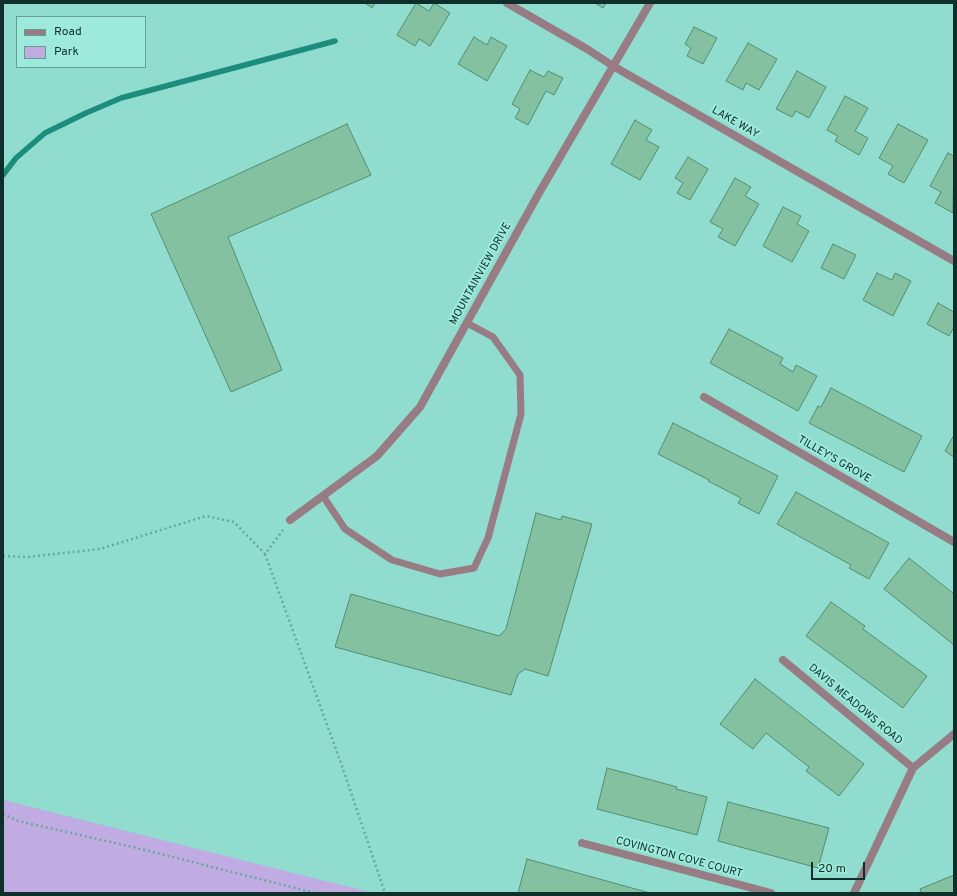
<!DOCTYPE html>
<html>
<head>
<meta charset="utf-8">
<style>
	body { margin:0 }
	#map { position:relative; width:957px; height:896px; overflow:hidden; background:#90dcce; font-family:Overpass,sans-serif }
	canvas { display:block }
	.frame { position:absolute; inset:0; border:4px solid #0f2f2a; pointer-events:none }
	.legend { position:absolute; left:16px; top:16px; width:130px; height:52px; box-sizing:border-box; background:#9de9db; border:1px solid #649f94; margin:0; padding:5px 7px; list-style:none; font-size:12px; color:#0f2f2a }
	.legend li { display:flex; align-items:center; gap:8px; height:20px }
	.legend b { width:20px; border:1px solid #649f94 }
	.scale { position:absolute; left:811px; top:862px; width:54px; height:18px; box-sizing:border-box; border:2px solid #0f2f2a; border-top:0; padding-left:5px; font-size:12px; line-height:14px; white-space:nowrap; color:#0f2f2a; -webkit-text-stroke:3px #9de9db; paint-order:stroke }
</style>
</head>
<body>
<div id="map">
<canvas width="957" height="896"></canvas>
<div class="frame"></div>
<ul class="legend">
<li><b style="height:5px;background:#977c83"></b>Road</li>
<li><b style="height:11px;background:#c0ace2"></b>Park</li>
</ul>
<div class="scale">20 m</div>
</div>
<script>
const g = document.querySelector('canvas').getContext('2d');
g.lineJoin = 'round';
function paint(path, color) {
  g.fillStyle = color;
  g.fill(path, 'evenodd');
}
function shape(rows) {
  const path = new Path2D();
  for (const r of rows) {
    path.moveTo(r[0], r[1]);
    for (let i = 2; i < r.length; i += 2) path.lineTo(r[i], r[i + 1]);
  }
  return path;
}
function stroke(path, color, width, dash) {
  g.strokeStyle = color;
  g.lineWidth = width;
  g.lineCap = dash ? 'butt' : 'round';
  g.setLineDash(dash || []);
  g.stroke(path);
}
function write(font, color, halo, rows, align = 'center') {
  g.font = font + ' Overpass,sans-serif';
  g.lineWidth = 4;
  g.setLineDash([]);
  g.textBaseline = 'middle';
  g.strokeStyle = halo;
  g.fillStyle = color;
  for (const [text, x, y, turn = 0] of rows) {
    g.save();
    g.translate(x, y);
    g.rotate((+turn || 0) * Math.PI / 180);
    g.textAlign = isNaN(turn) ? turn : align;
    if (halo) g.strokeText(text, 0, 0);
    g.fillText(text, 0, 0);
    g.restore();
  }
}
paint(shape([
	[3,800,373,893,3,893]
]), '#c0ace2');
stroke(shape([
	[3,175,16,158,45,133,86,113,121,98,335,41]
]), '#1c8c7d', 5.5);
const building = shape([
	[365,3,375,3,372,8,365,3],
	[416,3,429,11,434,3,450,13,430,46,419,39,415,46,397,35,416,3],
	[595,3,606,3,603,8,595,3],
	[694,27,717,38,703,64,687,56,691,48,685,44,694,27],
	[474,37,487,45,491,37,507,46,487,81,458,64,474,37],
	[748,43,777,59,759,90,746,83,743,90,726,81,748,43],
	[530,70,544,77,548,71,563,78,554,95,546,91,528,125,515,118,520,109,512,104,530,70],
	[797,71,826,87,809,118,796,111,792,117,776,109,797,71],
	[845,96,868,108,855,131,868,138,859,155,835,141,838,136,827,130,845,96],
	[635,120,652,130,646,140,659,147,640,180,611,164,635,120],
	[347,124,371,175,228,237,282,370,231,392,151,214,347,124],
	[898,124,928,140,904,183,888,174,893,166,879,158,898,124],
	[948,153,954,156,953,213,935,203,941,192,930,186,948,153],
	[688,157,708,169,690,200,677,193,683,183,675,178,688,157],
	[735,178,751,187,745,196,759,204,735,246,718,237,723,229,710,222,735,178],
	[783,207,801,216,797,224,809,231,792,262,763,246,783,207],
	[833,244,856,255,844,279,821,268,833,244],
	[877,273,892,280,895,273,911,281,893,316,863,300,877,273],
	[938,303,954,312,954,327,949,336,927,324,938,303],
	[729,329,783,358,780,364,793,372,796,365,817,376,798,411,710,363,729,329],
	[831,388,922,436,904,472,809,423,818,406,821,407,831,388],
	[673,423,778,476,759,514,738,503,741,498,708,481,709,480,658,454,673,423],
	[954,435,954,457,945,451,954,435],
	[796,492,889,543,869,579,849,568,851,565,777,524,796,492],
	[536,513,561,520,562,516,592,524,548,676,525,669,518,674,511,695,335,647,351,594,499,636,506,629,536,513],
	[909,558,954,594,954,645,884,589,909,558],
	[831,602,865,626,863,629,927,676,903,708,806,636,831,602],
	[755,679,864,764,839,796,806,771,809,767,766,733,753,749,720,724,755,679],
	[607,768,677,787,676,789,707,797,697,835,597,809,607,768],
	[728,802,829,828,818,868,718,841,728,802],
	[527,859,650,893,518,893,527,859],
	[954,875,954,893,921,893,920,889,954,875]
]);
paint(building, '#83c1a1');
stroke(building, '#528e71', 1);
stroke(shape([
	[265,554,342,766,385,893],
	[3,556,27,557,100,549,206,516,234,522,265,554,283,530],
	[3,814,18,821,137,848,315,893]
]), '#69a89d', 2.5, [2, 3]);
stroke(shape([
	[323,496,345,529,392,560,440,574,474,568,488,538,521,414,520,375,493,337,467,323]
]), '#977c83', 7);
stroke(shape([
	[507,3,587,49,613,66,954,261],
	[704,397,954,542],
	[290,520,377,456,420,407,539,193,650,3],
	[783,660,913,768],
	[582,843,771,893],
	[854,893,913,768,954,734]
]), '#977c83', 8);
write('11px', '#0f2f2a', '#9de9db', [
	["LAKE WAY",735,123,30],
	["MOUNTAINVIEW DRIVE",481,274,-61],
	["TILLEY'S GROVE",834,460,30],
	["DAVIS MEADOWS ROAD",855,705,40],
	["COVINGTON COVE COURT",679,858,15]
]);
</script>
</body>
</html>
